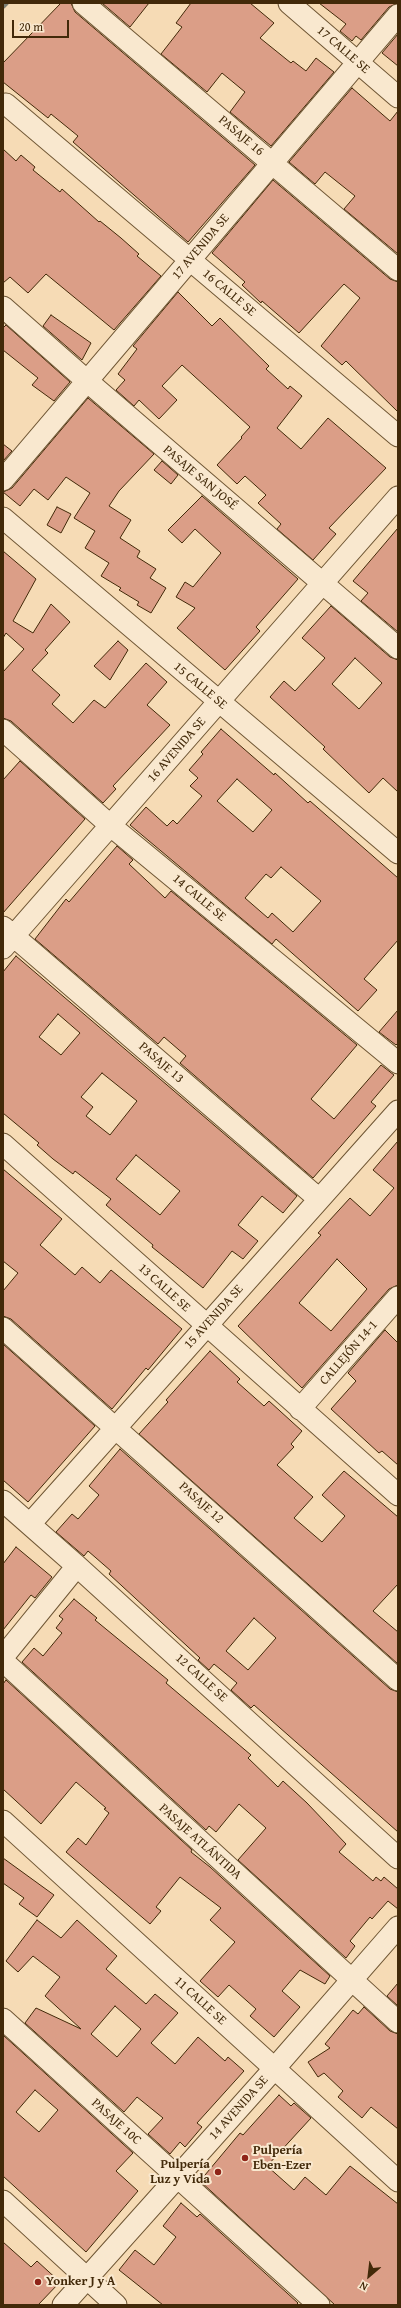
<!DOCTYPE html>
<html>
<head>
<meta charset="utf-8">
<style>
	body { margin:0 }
	#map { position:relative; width:401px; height:2308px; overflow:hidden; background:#f6dbb5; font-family:"Gentium Book Plus",serif }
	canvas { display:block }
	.frame { position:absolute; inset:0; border:4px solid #422909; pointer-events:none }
	.north { position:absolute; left:349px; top:2256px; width:40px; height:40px; -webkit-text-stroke:3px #f9e8cf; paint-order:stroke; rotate:208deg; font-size:11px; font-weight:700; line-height:16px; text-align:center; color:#422909 }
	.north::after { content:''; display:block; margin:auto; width:14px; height:18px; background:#422909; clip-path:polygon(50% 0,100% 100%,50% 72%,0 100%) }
	.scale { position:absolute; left:12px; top:20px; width:57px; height:18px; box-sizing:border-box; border:2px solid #422909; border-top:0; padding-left:5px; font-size:12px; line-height:14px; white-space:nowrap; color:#422909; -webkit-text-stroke:3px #f9e8cf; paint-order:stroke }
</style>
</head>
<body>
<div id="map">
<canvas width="401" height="2308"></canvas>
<div class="frame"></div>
<div class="north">N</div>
<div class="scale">20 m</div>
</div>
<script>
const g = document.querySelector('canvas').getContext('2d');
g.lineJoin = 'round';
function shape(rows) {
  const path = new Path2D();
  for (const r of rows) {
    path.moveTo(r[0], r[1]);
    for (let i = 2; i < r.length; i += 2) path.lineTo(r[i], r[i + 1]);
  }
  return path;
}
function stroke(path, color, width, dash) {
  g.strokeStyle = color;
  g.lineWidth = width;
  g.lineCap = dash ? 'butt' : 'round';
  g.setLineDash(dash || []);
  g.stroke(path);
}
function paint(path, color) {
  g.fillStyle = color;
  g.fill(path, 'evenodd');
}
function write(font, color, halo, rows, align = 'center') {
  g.font = font + ' "Gentium Book Plus",serif';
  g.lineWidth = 4;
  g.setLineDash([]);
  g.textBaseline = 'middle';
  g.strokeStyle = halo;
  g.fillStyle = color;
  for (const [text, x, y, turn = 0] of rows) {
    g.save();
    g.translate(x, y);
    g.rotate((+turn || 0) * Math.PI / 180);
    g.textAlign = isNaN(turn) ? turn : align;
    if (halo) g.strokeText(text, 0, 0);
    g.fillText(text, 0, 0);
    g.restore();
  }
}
stroke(shape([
	[3,6,6,3]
]), '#7d7f73', 5.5);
const building = shape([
	[61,3,71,3,75,12,255,165,188,242,73,142,78,136,51,114,48,118,3,82,3,63,61,3],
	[102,3,149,3,130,27,102,3],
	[191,3,250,3,274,23,260,38,291,63,293,61,306,71,316,58,334,72,271,146,230,112,245,92,222,73,207,92,161,54,182,27,176,23,191,3],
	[319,3,398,3,389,7,361,40,356,36,352,41,340,31,346,24,319,3],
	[398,34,398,66,382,53,398,34],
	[352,88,390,121,398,111,398,254,344,209,355,196,325,172,315,184,289,162,352,88],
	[3,149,16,161,21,155,35,167,33,170,60,192,62,189,99,222,100,221,121,238,139,254,137,256,161,276,114,330,46,274,28,293,10,277,3,283,3,149],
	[273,180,390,279,398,282,398,412,346,361,342,365,321,346,360,298,344,284,299,333,262,301,261,303,242,285,245,282,212,253,273,180],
	[178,292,212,326,220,318,269,366,266,369,288,389,290,386,302,396,277,428,301,449,328,418,386,468,329,528,336,534,313,560,277,529,281,524,258,503,266,495,245,476,237,484,217,465,242,438,241,437,250,427,182,365,162,386,177,400,159,419,139,400,134,406,116,390,125,380,118,374,137,349,133,346,178,292],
	[51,315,91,343,82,360,43,326,51,315],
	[6,325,70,382,54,401,32,385,38,378,3,350,3,328,6,325],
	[88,398,154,454,119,491,109,506,131,520,120,538,140,551,137,557,156,569,150,578,166,588,151,613,137,605,139,602,119,590,121,588,101,576,109,563,85,548,95,531,74,518,90,493,66,477,48,500,34,489,20,506,3,492,12,488,88,398],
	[3,444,12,451,3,461,3,444],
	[162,461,178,475,171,484,154,470,162,461],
	[202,496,298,579,256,627,260,631,225,670,177,628,195,608,176,597,185,582,193,587,221,553,195,529,182,543,168,530,202,496],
	[57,507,71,514,61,533,47,525,57,507],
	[398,528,398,632,361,601,368,593,353,581,398,528],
	[3,551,36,579,13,621,33,633,51,604,70,622,45,650,48,653,32,670,60,695,52,704,73,723,94,700,105,708,146,663,167,682,147,705,170,725,113,786,116,789,103,803,11,721,3,718,3,672,24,649,6,633,3,638,3,551],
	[331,606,390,657,398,660,398,792,383,778,369,793,323,749,325,747,270,697,284,681,295,691,325,658,302,638,331,606],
	[355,658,382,683,359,709,332,684,355,658],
	[118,641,128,650,110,680,94,666,118,641],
	[221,729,274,775,275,773,308,803,310,801,398,878,398,940,364,979,377,990,358,1011,276,939,272,944,130,825,146,807,167,826,173,820,177,824,202,796,190,786,198,778,189,770,203,754,201,752,221,729],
	[237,779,272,810,253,832,217,801,237,779],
	[281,867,321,901,293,932,272,913,268,918,245,898,266,874,271,878,281,867],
	[20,761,85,819,3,913,3,780,20,761],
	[117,846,133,860,129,864,165,898,171,891,357,1045,311,1099,334,1119,381,1065,394,1075,371,1102,376,1106,313,1178,180,1063,186,1056,164,1037,158,1044,35,939,66,899,69,902,117,846],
	[16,956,297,1196,283,1213,262,1196,238,1225,258,1241,243,1259,232,1251,203,1288,152,1247,153,1245,106,1205,111,1199,75,1171,73,1174,53,1159,37,1145,39,1143,3,1113,3,972,16,956],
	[58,1014,80,1033,61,1055,39,1037,58,1014],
	[102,1073,137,1101,110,1135,86,1116,93,1107,81,1097,102,1073],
	[136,1155,180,1191,160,1215,116,1179,136,1155],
	[398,1010,398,1043,396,1045,379,1032,398,1010],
	[398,1141,398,1285,389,1289,302,1388,238,1326,321,1235,318,1233,350,1198,370,1216,394,1188,373,1170,398,1141],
	[337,1259,367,1289,331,1331,299,1303,337,1259],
	[3,1169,62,1219,40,1245,75,1275,82,1267,100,1283,111,1270,182,1329,148,1370,146,1368,112,1409,11,1319,3,1316,3,1291,18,1273,3,1261,3,1169],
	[385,1330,398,1343,398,1465,382,1451,379,1453,331,1409,356,1381,348,1373,385,1330],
	[3,1344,95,1426,28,1502,3,1480,3,1344],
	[210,1351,240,1379,237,1382,264,1406,269,1401,302,1431,291,1444,294,1447,277,1465,313,1497,294,1518,322,1542,345,1516,322,1495,344,1471,398,1517,398,1584,373,1611,398,1632,398,1664,139,1434,168,1402,166,1400,210,1351],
	[120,1449,390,1689,398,1692,398,1832,254,1705,251,1708,231,1690,237,1683,214,1664,209,1670,198,1660,200,1658,109,1574,111,1571,88,1551,84,1556,56,1532,72,1514,78,1519,99,1495,89,1486,120,1449],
	[254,1618,276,1638,248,1670,226,1651,254,1618],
	[16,1547,52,1577,35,1598,31,1595,3,1630,3,1564,16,1547],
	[74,1599,97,1618,95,1620,168,1680,166,1683,251,1755,248,1758,278,1787,283,1781,307,1803,346,1844,339,1852,373,1881,376,1877,381,1881,384,1877,398,1889,398,1909,388,1901,372,1919,370,1917,350,1941,355,1946,346,1958,238,1860,266,1828,239,1804,216,1832,209,1826,206,1830,22,1662,34,1648,43,1656,62,1633,56,1628,63,1619,59,1616,74,1599],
	[6,1680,192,1850,191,1852,210,1867,330,1976,325,1984,300,1970,282,1991,300,2007,274,2037,250,2016,256,2009,229,1985,218,1997,200,1981,235,1942,210,1920,221,1908,180,1877,156,1907,161,1911,150,1924,66,1852,78,1838,86,1845,109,1813,104,1809,106,1808,76,1782,41,1824,3,1789,3,1684,6,1680],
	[3,1858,54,1895,37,1917,19,1904,24,1898,3,1883,3,1858],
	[37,1920,61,1938,77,1920,117,1956,106,1969,146,2004,155,1994,178,2013,151,2043,175,2064,198,2037,225,2061,228,2057,244,2071,197,2123,202,2127,185,2147,180,2142,170,2154,148,2134,163,2118,137,2097,124,2112,25,2023,36,2008,81,2029,45,1996,60,1977,33,1956,18,1972,6,1961,37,1920],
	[115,2006,141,2029,117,2057,91,2034,115,2006],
	[398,1983,398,2006,387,1996,398,1983],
	[364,2007,390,2031,398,2034,398,2129,371,2107,362,2118,338,2097,343,2091,324,2073,318,2077,308,2062,330,2048,325,2044,353,2010,358,2014,364,2007],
	[3,2035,133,2153,116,2171,138,2191,86,2252,3,2176,3,2035],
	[35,2090,58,2110,39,2132,16,2112,35,2090],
	[279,2095,291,2106,294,2103,311,2118,267,2166,294,2190,305,2177,326,2195,350,2166,398,2204,398,2305,335,2305,200,2181,240,2133,243,2135,279,2095],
	[181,2203,197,2217,200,2214,298,2303,296,2305,163,2305,119,2270,135,2250,154,2265,176,2237,163,2226,181,2203],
	[3,2242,31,2267,37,2261,60,2282,38,2305,3,2305,3,2242]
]);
paint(building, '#db9e87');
stroke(building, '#422909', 1);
const minor = shape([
	[83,3,398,270],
	[289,3,398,97],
	[6,104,398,436],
	[3,307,87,381,398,648],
	[3,480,398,15],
	[3,518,398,853],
	[3,730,111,826,398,1063],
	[3,927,319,1199],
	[3,948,398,497],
	[3,1144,398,1495],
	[3,1328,398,1680],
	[300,1409,398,1297],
	[3,1501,77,1566,398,1858],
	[30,1524,398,1111],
	[3,1657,77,1566],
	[3,1661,398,2022],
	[3,1821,398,2181],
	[3,2019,319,2305],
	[3,2201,116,2305],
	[63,2305,274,2069,398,1927]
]);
stroke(minor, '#6f5634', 23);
stroke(minor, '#f9e8cf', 21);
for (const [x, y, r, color] of [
	[245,2158,4,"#8f2418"],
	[218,2172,4,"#8f2418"],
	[38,2282,4,"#8f2418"]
]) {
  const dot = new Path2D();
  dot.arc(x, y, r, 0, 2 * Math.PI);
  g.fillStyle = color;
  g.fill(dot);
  stroke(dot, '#f9e8cf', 1.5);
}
write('13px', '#422909', '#f9e8cf', [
	["17 CALLE SE",343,50,41],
	["PASAJE 16",241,136,40],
	["17 AVENIDA SE",201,247,-50],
	["16 CALLE SE",229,293,40],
	["PASAJE SAN JOSÉ",200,478,40],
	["15 CALLE SE",200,686,40],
	["16 AVENIDA SE",177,750,-49],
	["14 CALLE SE",199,898,40],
	["PASAJE 13",161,1063,41],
	["13 CALLE SE",164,1288,42],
	["15 AVENIDA SE",214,1317,-48],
	["CALLEJÓN 14-1",349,1353,-49],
	["PASAJE 12",201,1503,42],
	["12 CALLE SE",201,1678,42],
	["PASAJE ATLÁNTIDA",200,1842,42],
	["11 CALLE SE",200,2001,42],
	["14 AVENIDA SE",239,2108,-48],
	["PASAJE 10C",116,2122,42]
]);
write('bold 13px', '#422909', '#f9e8cf', [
	["Pulpería",253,2151],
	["Eben-Ezer",253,2166],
	["Pulpería",210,2165,"right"],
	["Luz y Vida",210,2180,"right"],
	["Yonker J y A",46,2282]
], 'left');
</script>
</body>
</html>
